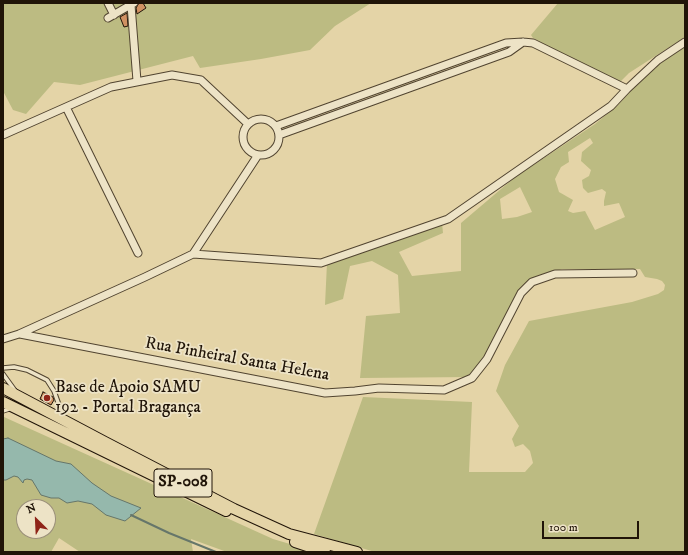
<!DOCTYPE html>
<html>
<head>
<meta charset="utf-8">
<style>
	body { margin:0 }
	#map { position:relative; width:688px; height:555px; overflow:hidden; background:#e4d4a7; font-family:"IM FELL DW Pica",serif }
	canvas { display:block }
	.frame { position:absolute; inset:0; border:4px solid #201408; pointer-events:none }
	.north { position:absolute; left:16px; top:499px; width:40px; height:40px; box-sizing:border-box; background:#ede3c6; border:1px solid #9b907a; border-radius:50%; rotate:336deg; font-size:11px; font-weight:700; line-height:16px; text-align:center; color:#201408 }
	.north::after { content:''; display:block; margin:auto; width:14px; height:18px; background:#8f2418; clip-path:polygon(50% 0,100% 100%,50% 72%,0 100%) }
	.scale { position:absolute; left:542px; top:521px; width:97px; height:18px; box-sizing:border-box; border:2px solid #201408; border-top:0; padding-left:5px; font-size:12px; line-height:14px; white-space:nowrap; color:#201408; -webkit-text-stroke:3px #ede3c6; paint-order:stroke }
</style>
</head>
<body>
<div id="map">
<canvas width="688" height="555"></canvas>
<div class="frame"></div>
<div class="north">N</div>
<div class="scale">100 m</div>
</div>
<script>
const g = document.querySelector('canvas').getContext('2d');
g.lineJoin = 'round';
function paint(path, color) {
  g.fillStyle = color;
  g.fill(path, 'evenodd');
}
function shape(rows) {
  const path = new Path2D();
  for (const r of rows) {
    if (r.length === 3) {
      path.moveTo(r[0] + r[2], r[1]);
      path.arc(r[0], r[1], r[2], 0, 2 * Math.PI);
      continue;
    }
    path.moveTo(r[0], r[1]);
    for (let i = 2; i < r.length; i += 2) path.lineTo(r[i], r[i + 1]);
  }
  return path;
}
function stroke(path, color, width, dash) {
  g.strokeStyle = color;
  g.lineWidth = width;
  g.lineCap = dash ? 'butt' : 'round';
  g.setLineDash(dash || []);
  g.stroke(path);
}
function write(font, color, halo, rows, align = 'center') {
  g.font = font + ' "IM FELL DW Pica",serif';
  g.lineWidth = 3.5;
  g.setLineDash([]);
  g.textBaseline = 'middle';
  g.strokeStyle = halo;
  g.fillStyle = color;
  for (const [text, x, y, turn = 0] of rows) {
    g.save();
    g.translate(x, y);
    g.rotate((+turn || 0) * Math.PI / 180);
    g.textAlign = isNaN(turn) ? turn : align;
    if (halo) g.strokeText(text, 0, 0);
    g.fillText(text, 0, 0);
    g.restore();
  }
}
paint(shape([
	[3,3,371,3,335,26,310,50,261,59,200,68,193,56,80,85,54,82,26,114,13,110,3,91],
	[558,3,685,3,685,37,629,73,618,84,533,38,531,35],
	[685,45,685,552,375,552,314,534,363,397,472,402,469,472,525,472,533,463,530,451,523,444,515,447,512,439,519,426,496,391,505,365,529,321,632,302,658,294,664,290,665,285,662,281,657,279,645,277,640,269,562,269,525,284,509,309,486,359,471,377,360,378,366,316,400,313,398,275,372,261,350,266,343,299,325,305,327,263,442,223,443,233,399,252,412,276,461,271,461,223,514,178,595,124,618,105,646,74],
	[590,138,593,143,582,152,581,161,591,170,589,176,582,180,583,188,588,193,602,189,606,192,604,201,604,206,619,203,625,217,595,230,585,211,573,213,568,211,573,200,559,192,555,179,561,167,569,162,568,152],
	[520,187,532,212,517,217,502,219,500,199],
	[4,417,273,539,317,552,227,552,191,539,193,552,80,552,59,538,51,552,3,552],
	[24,507,48,507,48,531,24,531]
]), '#bcbb82');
const water = shape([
	[8,438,56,461,71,464,92,483,111,496,141,508,125,521,106,515,92,504,78,501,67,503,59,498,51,498,41,495,32,480,27,479,24,480,23,483,18,477,14,476,6,480,3,480,3,439,8,438]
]);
paint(water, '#95b8ac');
stroke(water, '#66766a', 1);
stroke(shape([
	[131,515,169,533,216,552]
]), '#66766a', 2);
const building = shape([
	[139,3,143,3,146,8,137,14,136,8,139,3],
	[127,13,128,26,124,27,120,17,127,13],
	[43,392,53,397,54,400,51,405,40,399,43,392]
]);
paint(building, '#d09162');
stroke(building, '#201408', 1);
const service = shape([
	[3,368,14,367,27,370,47,380,54,391,59,405],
	[3,374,16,392],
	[3,411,12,408]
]);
const minor = shape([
	[108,3,114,15],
	[131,5,137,81],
	[108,18,134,3],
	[66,107,138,253],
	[261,137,18],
	[276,126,506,43,523,42,533,43,627,89],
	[3,135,111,87,172,75,201,80,248,124],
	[279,135,509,52,523,42],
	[193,254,258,155],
	[20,334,325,393,355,391,379,388,444,390,472,378,487,359,521,293,532,282,555,274,633,273],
	[3,339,19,334,145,277,193,254,321,263,448,219,611,106,627,89,658,60,685,42]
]);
const primary = shape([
	[3,388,105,442,234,509,289,534,357,552],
	[3,402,226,511],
	[295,542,325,552]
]);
stroke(service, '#514430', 5.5);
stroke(minor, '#514430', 9);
stroke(primary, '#201408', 12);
stroke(service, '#ede3c6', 3.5);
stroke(minor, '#ede3c6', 7);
stroke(primary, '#e4d4a7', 10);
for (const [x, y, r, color] of [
	[47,398,4,"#8f2418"]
]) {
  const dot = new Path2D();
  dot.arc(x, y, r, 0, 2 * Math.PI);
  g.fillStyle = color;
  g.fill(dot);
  stroke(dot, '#ede3c6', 1.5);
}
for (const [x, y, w] of [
	[183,483,58]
]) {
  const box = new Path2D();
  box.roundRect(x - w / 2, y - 14, w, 28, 3);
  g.fillStyle = '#ede3c6';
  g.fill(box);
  stroke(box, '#201408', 1);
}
write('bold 16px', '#201408', null, [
	["SP-008",183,483]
]);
write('17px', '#201408', '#ede3c6', [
	["Rua Pinheiral Santa Helena",237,360,10]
]);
write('17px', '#201408', '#ede3c6', [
	["Base de Apoio SAMU",55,388],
	["192 - Portal Bragança",55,408]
], 'left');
</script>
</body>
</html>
